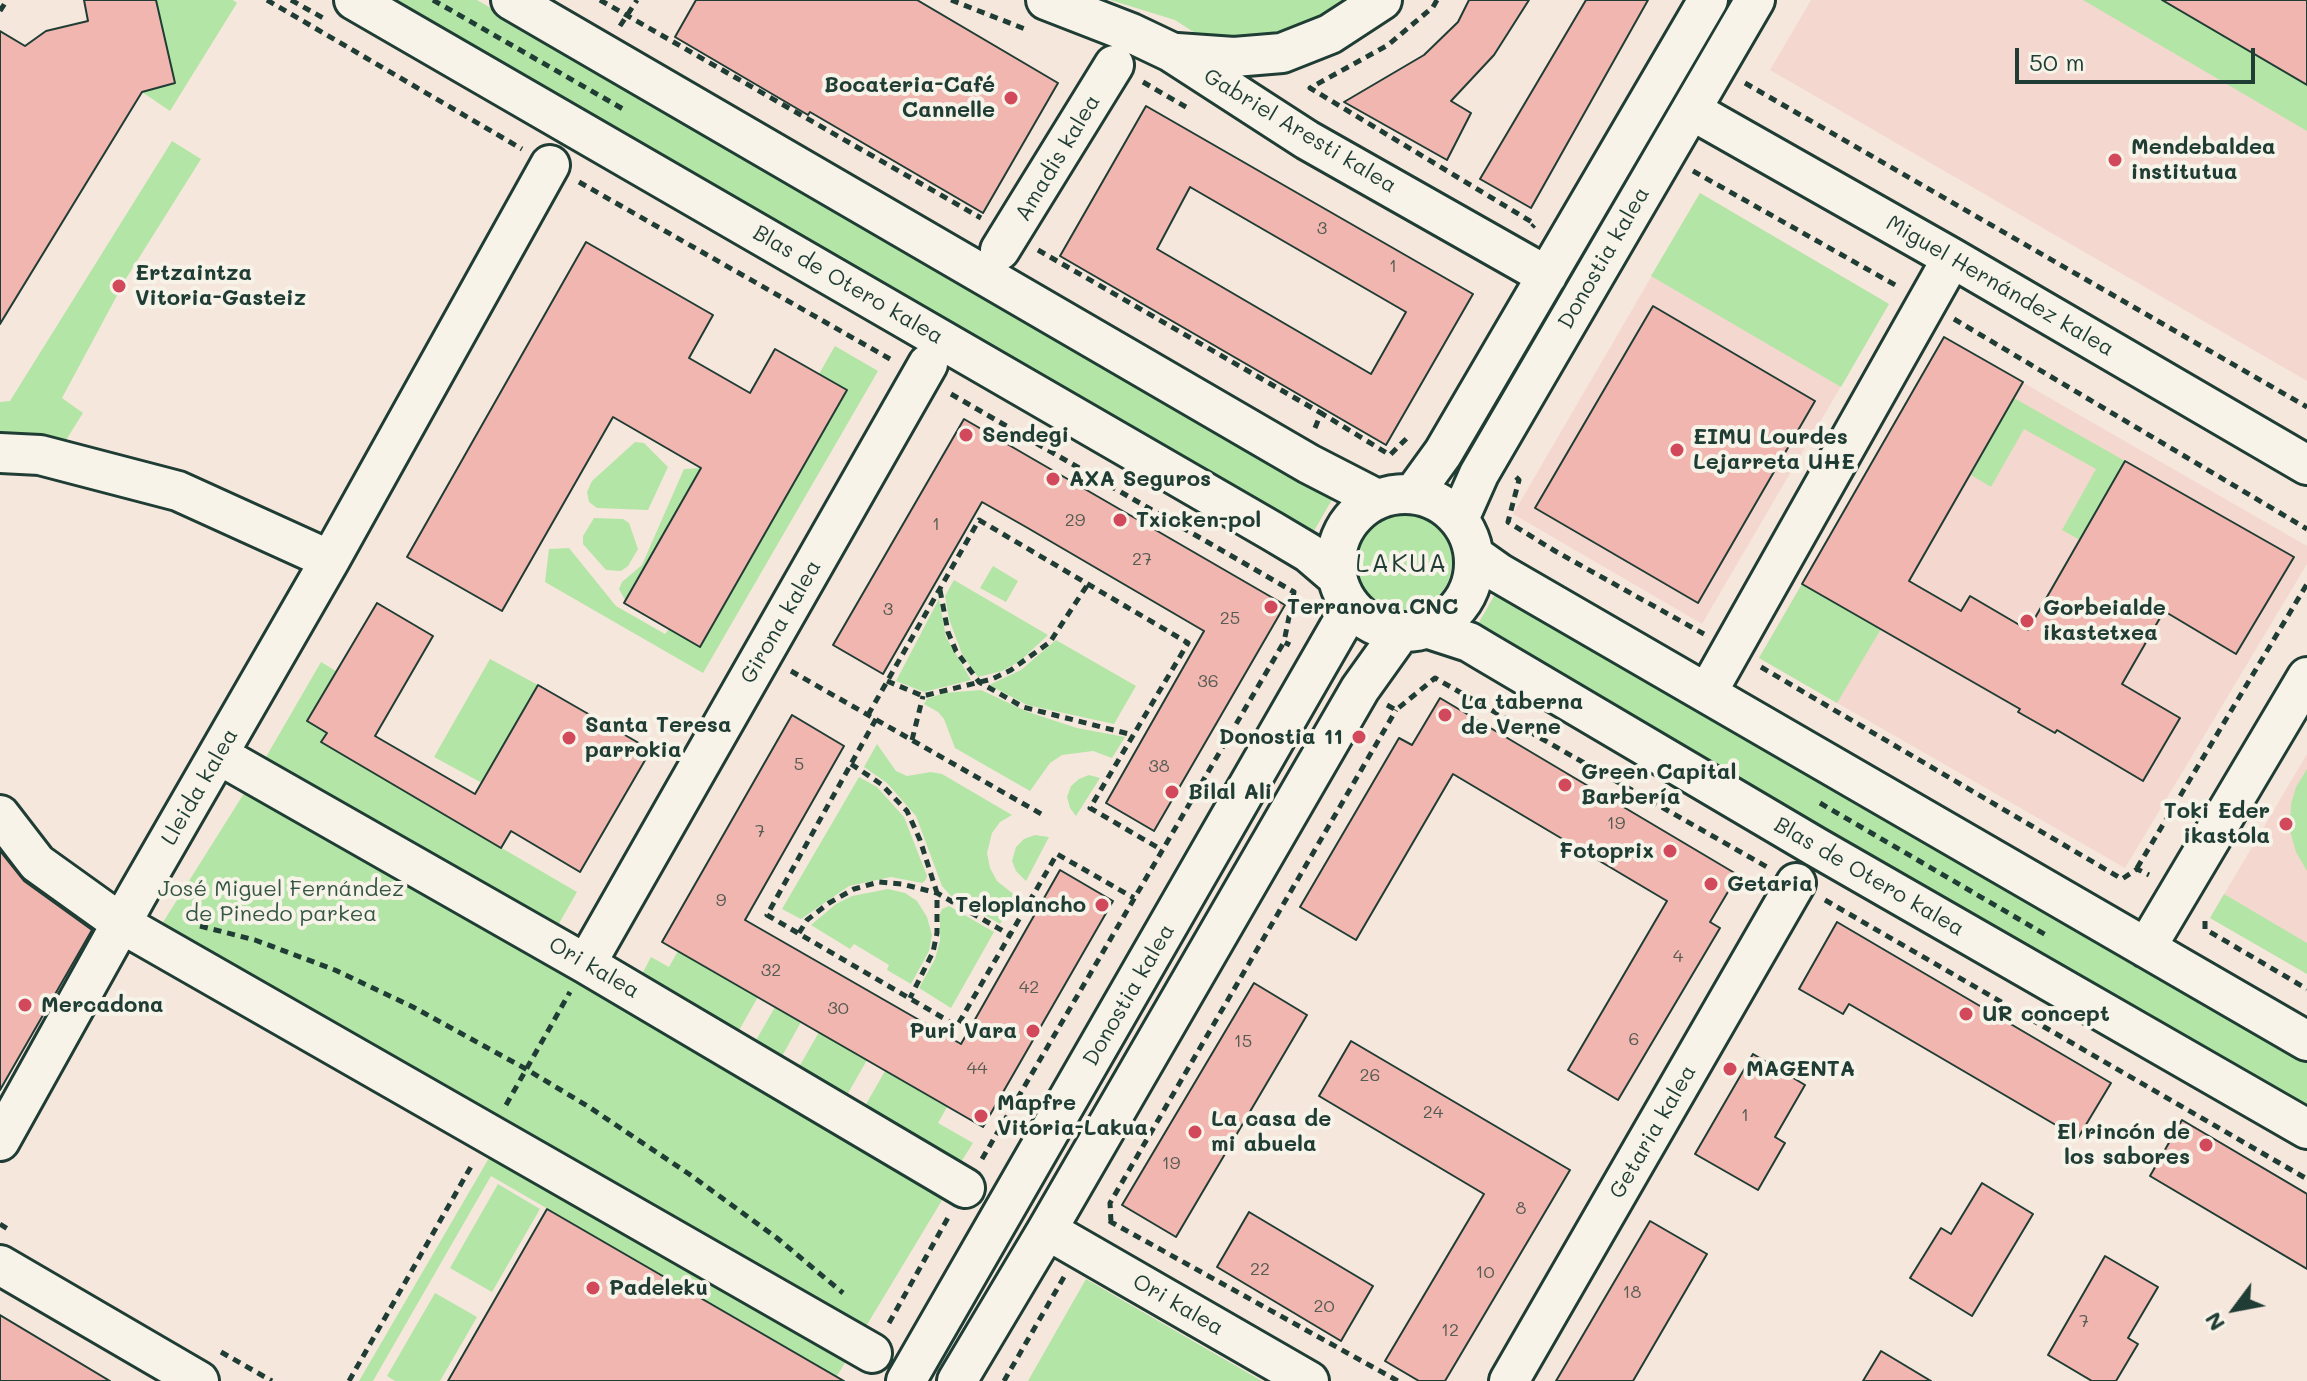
<!DOCTYPE html>
<html>
<head>
<meta charset="utf-8">
<style>
	body { margin:0 }
	#map { position:relative; width:2307px; height:1381px; overflow:hidden; background:#f6e7dd; font-family:Mali,sans-serif }
	canvas { display:block }
	.north { position:absolute; left:2195px; top:1269px; width:80px; height:80px; -webkit-text-stroke:6px #f7f3e8; paint-order:stroke; rotate:238deg; font-size:22px; font-weight:700; line-height:32px; text-align:center; color:#1f3d34 }
	.north::after { content:''; display:block; margin:auto; width:28px; height:36px; background:#1f3d34; clip-path:polygon(50% 0,100% 100%,50% 72%,0 100%) }
	.scale { position:absolute; left:2015px; top:48px; width:240px; height:36px; box-sizing:border-box; border:4px solid #1f3d34; border-top:0; padding-left:10px; font-size:24px; line-height:28px; white-space:nowrap; color:#1f3d34; -webkit-text-stroke:6px #f7f3e8; paint-order:stroke }
</style>
</head>
<body>
<div id="map">
<canvas width="2307" height="1381"></canvas>
<div class="north">N</div>
<div class="scale">50 m</div>
</div>
<script>
const g = document.querySelector('canvas').getContext('2d');
g.lineJoin = 'round';
function paint(path, color) {
  g.fillStyle = color;
  g.fill(path, 'evenodd');
}
function shape(rows) {
  const path = new Path2D();
  for (const r of rows) {
    if (r.length === 3) {
      path.moveTo(r[0] + r[2], r[1]);
      path.arc(r[0], r[1], r[2], 0, 2 * Math.PI);
      continue;
    }
    path.moveTo(r[0], r[1]);
    for (let i = 2; i < r.length; i += 2) path.lineTo(r[i], r[i + 1]);
  }
  return path;
}
function stroke(path, color, width, dash) {
  g.strokeStyle = color;
  g.lineWidth = width;
  g.lineCap = dash ? 'butt' : 'round';
  g.setLineDash(dash || []);
  g.stroke(path);
}
function write(font, color, halo, rows, align = 'center') {
  g.font = font + ' Mali,sans-serif';
  g.lineWidth = 8;
  g.setLineDash([]);
  g.textBaseline = 'middle';
  g.strokeStyle = halo;
  g.fillStyle = color;
  for (const [text, x, y, turn = 0] of rows) {
    g.save();
    g.translate(x, y);
    g.rotate((+turn || 0) * Math.PI / 180);
    g.textAlign = isNaN(turn) ? turn : align;
    if (halo) g.strokeText(text, 0, 0);
    g.fillText(text, 0, 0);
    g.restore();
  }
}
paint(shape([
	[1811,0,2307,0,2307,381,1770,70],
	[1700,193,1889,304,1702,624,1513,514],
	[1944,337,2307,546,2307,564,2125,868,1759,658],
	[2307,754,2307,974,2210,918]
]), '#f4d8cf');
paint(shape([
	[156,0,233,0,237,3,170,111,142,92,175,83],
	[390,0,477,0,1333,498,1311,536],
	[1110,0,1365,0,1294,37,1212,44,1175,20],
	[2083,0,2162,0,2307,85,2307,131],
	[172,141,201,159,127,277,62,398,83,413,66,440,8,437,0,433,0,402,10,401],
	[1700,193,1889,304,1841,387,1651,276],
	[835,346,878,371,703,673,545,582,549,549,569,548,616,606,665,634,669,629,701,647,847,391,819,374],
	[2014,398,2125,461,2080,540,2062,530,2096,469,2024,429,1991,487,1971,475],
	[635,442,644,443,668,467,648,510,597,508,589,502,587,492,592,481],
	[701,468,625,600,619,589,622,582,642,565,684,469],
	[1403,562,49],
	[594,518,623,519,629,523,638,549,628,566,621,571,606,570,583,544,583,536],
	[993,566,1018,581,1006,602,980,588],
	[954,580,1048,635,1020,661,1002,671,978,677,962,654,949,619,945,596],
	[1802,584,1881,629,1837,703,1759,658],
	[1498,589,2307,1059,2307,1114,1474,631],
	[939,599,946,637,971,680,924,692,896,681],
	[1056,640,1136,686,1114,724,1027,705,989,685,1021,670],
	[490,659,538,685,482,783,434,757],
	[321,662,336,671,308,721,327,733,322,743,577,892,557,927,266,757],
	[981,690,1028,712,1077,728,1125,737,1112,758,1093,751,1062,755,1050,763,1030,791,955,748,944,719,938,712,924,704,927,699,944,693],
	[877,744,896,771,907,776,931,772,942,774,1012,815,1000,822,992,833,987,853,990,868,997,881,1017,897,1000,924,951,896,942,886,916,816,887,783,864,767],
	[2307,769,2307,871,2296,852,2290,831,2291,804,2296,787],
	[1089,775,1100,778,1076,816,1070,808,1067,797,1071,786,1079,779],
	[859,777,877,787,904,817,927,876,925,881,922,883,891,877,849,886,801,919,782,909],
	[248,787,947,1192,862,1333,160,927],
	[1035,835,1049,837,1026,881,1016,871,1012,861,1016,847,1024,839],
	[888,889,905,893,917,901,927,917,932,935,929,951,911,984,887,970,889,965,854,944,850,949,811,925,836,904,852,896],
	[2224,894,2307,943,2307,974,2210,918],
	[949,906,994,932,951,1008,919,988,935,959,940,941,940,914,942,909],
	[678,951,758,997,738,1032,641,976,651,957,669,967],
	[775,1007,801,1022,781,1058,755,1042],
	[819,1032,867,1060,847,1095,799,1067],
	[885,1071,947,1107,938,1123,973,1143,961,1162,865,1106],
	[496,1146,852,1351,834,1381,819,1366,491,1176,373,1381,359,1381],
	[498,1184,540,1209,492,1292,450,1268],
	[1086,1279,1262,1381,1028,1381],
	[435,1293,477,1317,440,1381,395,1381,387,1376]
]), '#b3e5a6');
const building = shape([
	[84,0,156,0,175,83,142,92,0,324,0,31,25,46,46,31,88,21,84,0],
	[696,0,917,0,1058,83,983,213,810,112,808,115,675,37,696,0],
	[1469,0,1529,0,1494,55,1451,101,1471,113,1447,160,1344,102,1424,55,1458,22,1469,0],
	[1586,0,1648,0,1531,208,1480,179,1586,0],
	[2162,0,2307,0,2307,85,2162,0],
	[1146,106,1473,294,1386,445,1060,256,1146,106],
	[1190,187,1406,312,1371,374,1157,249,1190,187],
	[586,242,713,315,689,358,750,393,775,349,847,390,700,647,624,603,701,468,613,417,502,611,407,557,586,242],
	[1653,306,1815,401,1698,603,1535,508,1653,306],
	[1944,337,2023,382,1909,581,1961,611,1970,596,2028,630,2125,461,2294,557,2236,654,2164,611,2122,684,2180,718,2143,781,2057,730,2055,733,2018,712,2020,709,1802,584,1944,337],
	[964,419,1285,605,1154,831,1106,803,1204,631,1026,527,982,502,883,674,833,645,964,419],
	[377,603,433,636,375,736,475,794,538,685,651,750,580,872,511,831,501,848,321,742,327,733,307,721,377,603],
	[1440,698,1738,875,1710,922,1720,928,1618,1100,1568,1070,1667,901,1453,774,1356,940,1300,907,1399,738,1412,745,1440,698],
	[792,715,844,746,745,920,961,1044,1060,870,1113,901,983,1127,662,942,792,715],
	[0,851,24,881,92,930,0,1090,0,851],
	[1837,922,2111,1083,2078,1138,1849,1004,1843,1014,1799,989,1837,922],
	[1254,983,1307,1015,1176,1237,1122,1205,1254,983],
	[1351,1041,1570,1170,1445,1381,1419,1381,1385,1361,1484,1194,1319,1096,1351,1041],
	[1753,1054,1805,1085,1775,1137,1785,1143,1758,1190,1695,1154,1753,1054],
	[2182,1120,2307,1194,2307,1269,2150,1176,2182,1120],
	[1982,1183,2033,1214,1972,1316,1910,1278,1941,1228,1951,1234,1982,1183],
	[547,1209,844,1381,448,1381,547,1209],
	[1249,1212,1373,1286,1341,1341,1217,1267,1249,1212],
	[1650,1221,1707,1254,1633,1381,1556,1381,1650,1221],
	[2105,1256,2158,1287,2128,1338,2138,1344,2116,1381,2092,1381,2048,1355,2105,1256],
	[0,1315,110,1381,0,1381,0,1315],
	[1881,1351,1931,1381,1863,1381,1881,1351]
]);
paint(building, '#f1b6af');
stroke(building, '#1f3d34', 2);
const street = shape([
	[354,0,1272,531,1309,553,1337,577],
	[511,0,1309,464,1377,499],
	[1046,0,1131,33,1171,52,1307,140,1547,276],
	[1177,53,1234,57,1282,53,1330,34,1382,0],
	[1691,110,1952,258,2307,465],
	[1000,250,1114,65],
	[0,453,40,455,178,491,330,560],
	[1414,493,1443,453,1708,0],
	[1405,563,69],
	[1459,519,1479,474,1755,0],
	[1475,556,1499,573,2307,1041],
	[1429,629,1469,642,1484,651,1816,847,2307,1129],
	[1707,693,1952,258],
	[219,755,586,964,965,1188],
	[0,815,37,863,122,924,872,1353],
	[2146,948,2307,677],
	[586,964,928,364],
	[0,1141,137,895,330,560,550,165],
	[1047,1230,1309,1381],
	[0,1265,199,1381],
	[906,1381,1351,607],
	[957,1381,1047,1230,1360,689,1400,633],
	[1509,1381,1796,883]
]);
stroke(street, '#1f3d34', 44);
stroke(shape([
	[267,0,522,149],
	[291,0,325,19],
	[433,0,623,109],
	[600,0,981,218],
	[951,0,1025,29],
	[1437,0,1433,7,1388,45,1310,88,1535,224,1532,227],
	[0,11,7,0],
	[620,26,637,0],
	[1143,82,1186,107],
	[1745,83,2307,407],
	[1693,171,1897,286],
	[579,182,890,359],
	[1038,250,1321,413],
	[1954,319,2307,529],
	[951,394,1294,592,1284,642,1290,645],
	[1315,428,1321,413,1390,455,1409,436],
	[1516,477,1519,480,1508,522,1555,551,1704,634],
	[940,590,948,632,956,651,979,682,1023,707,1133,735],
	[1761,667,2122,879,2137,869,2149,875],
	[791,671,1043,815],
	[887,681,923,696,992,679,1011,670,1050,642,1088,584],
	[1387,705,1396,710,1435,678,1767,867],
	[868,715,979,520,1188,643,1090,808,1162,850],
	[876,719,767,915,957,1026,1057,854,1134,898],
	[912,740,923,696],
	[851,764,881,784,907,811,920,840,937,893,937,933,933,952,910,998],
	[1820,803,2046,935],
	[2137,868,2307,584],
	[1825,900,2307,1179],
	[2205,921,2205,929,2307,989],
	[200,926,255,940,335,970,413,1007,526,1069,589,1107,689,1174,777,1238,843,1293],
	[799,933,807,920,829,903,854,889,879,882,902,884,937,893,1010,935],
	[506,1105,570,992],
	[982,1159,1284,642],
	[1111,1222,1110,1203,1396,710],
	[0,1224,11,1231],
	[1110,1224,1111,1222,1398,1381],
	[889,1323,949,1216],
	[221,1352,272,1381],
	[349,1381,473,1163],
	[1004,1381,1064,1277]
]), '#1f3d34', 5, [8, 6]);
stroke(street, '#f7f3e8', 38);
for (const [x, y, r, color] of [
	[1011,98,8,"#d1495b"],
	[2115,160,8,"#d1495b"],
	[119,286,8,"#d1495b"],
	[966,435,8,"#d1495b"],
	[1677,450,8,"#d1495b"],
	[1053,479,8,"#d1495b"],
	[1120,520,8,"#d1495b"],
	[1271,607,8,"#d1495b"],
	[2027,621,8,"#d1495b"],
	[1445,715,8,"#d1495b"],
	[1359,737,8,"#d1495b"],
	[569,738,8,"#d1495b"],
	[1565,785,8,"#d1495b"],
	[1172,792,8,"#d1495b"],
	[2286,824,8,"#d1495b"],
	[1670,851,8,"#d1495b"],
	[1711,884,8,"#d1495b"],
	[1102,905,8,"#d1495b"],
	[25,1005,8,"#d1495b"],
	[1966,1014,8,"#d1495b"],
	[1033,1031,8,"#d1495b"],
	[1730,1069,8,"#d1495b"],
	[981,1116,8,"#d1495b"],
	[1195,1132,8,"#d1495b"],
	[2206,1145,8,"#d1495b"],
	[593,1288,8,"#d1495b"]
]) {
  const dot = new Path2D();
  dot.arc(x, y, r, 0, 2 * Math.PI);
  g.fillStyle = color;
  g.fill(dot);
  stroke(dot, '#f7f3e8', 3);
}
write('18px', '#545b53', null, [
	["3",1322,228],
	["1",1393,266],
	["29",1075,520],
	["1",936,524],
	["27",1142,559],
	["3",888,609],
	["25",1230,618],
	["36",1208,681],
	["5",799,764],
	["38",1159,766],
	["19",1616,823],
	["7",760,831],
	["9",721,900],
	["4",1678,956],
	["32",771,970],
	["42",1029,987],
	["30",838,1008],
	["6",1634,1039],
	["15",1243,1041],
	["44",977,1068],
	["26",1370,1075],
	["24",1433,1112],
	["1",1745,1115],
	["19",1171,1163],
	["8",1521,1208],
	["22",1260,1269],
	["10",1485,1272],
	["18",1632,1292],
	["20",1324,1306],
	["7",2084,1321],
	["12",1450,1330]
]);
write('bold 22px', '#1f3d34', '#f7f3e8', [
	["Bocateria-Café",995,85,"right"],
	["Cannelle",995,110,"right"],
	["Mendebaldea",2131,147],
	["institutua",2131,172],
	["Ertzaintza",135,273],
	["Vitoria-Gasteiz",135,298],
	["Sendegi",982,435],
	["EIMU Lourdes",1693,437],
	["Lejarreta UHE",1693,462],
	["AXA Seguros",1069,479],
	["Txicken-pol",1136,520],
	["Terranova CNC",1287,607],
	["Gorbeialde",2043,608],
	["ikastetxea",2043,633],
	["La taberna",1461,702],
	["de Verne",1461,727],
	["Santa Teresa",585,725],
	["parrokia",585,750],
	["Donostia 11",1343,737,"right"],
	["Green Capital",1581,772],
	["Barbería",1581,797],
	["Bilal Ali",1188,792],
	["Toki Eder",2270,811,"right"],
	["ikastola",2270,836,"right"],
	["Fotoprix",1654,851,"right"],
	["Getaria",1727,884],
	["Teloplancho",1086,905,"right"],
	["Mercadona",41,1005],
	["UR concept",1982,1014],
	["Puri Vara",1017,1031,"right"],
	["MAGENTA",1746,1069],
	["Mapfre",997,1103],
	["Vitoria-Lakua",997,1128],
	["La casa de",1211,1119],
	["mi abuela",1211,1144],
	["El rincón de",2190,1132,"right"],
	["los sabores",2190,1157,"right"],
	["Padeleku",609,1288]
], 'left');
write('22px', '#1f3d34', '#f7f3e8', [
	["Gabriel Aresti kalea",1300,131,31],
	["Amadis kalea",1058,158,-59],
	["Donostia kalea",1604,258,-60],
	["Blas de Otero kalea",848,285,30],
	["Miguel Hernández kalea",2000,286,30],
	["Girona kalea",781,622,-60],
	["Lleida kalea",200,787,-60],
	["Blas de Otero kalea",1869,877,30],
	["Ori kalea",594,968,30],
	["Donostia kalea",1129,995,-60],
	["Getaria kalea",1653,1132,-60],
	["Ori kalea",1178,1305,30]
]);
write('22px', '#355645', '#f7f3e8', [
	["José Miguel Fernández",281,889],
	["de Pinedo parkea",281,914]
]);
g.letterSpacing = '2px';
write('26px', '#1f3d34', '#f7f3e8', [
	["LAKUA",1402,564]
]);
g.letterSpacing = '0px';
</script>
</body>
</html>
